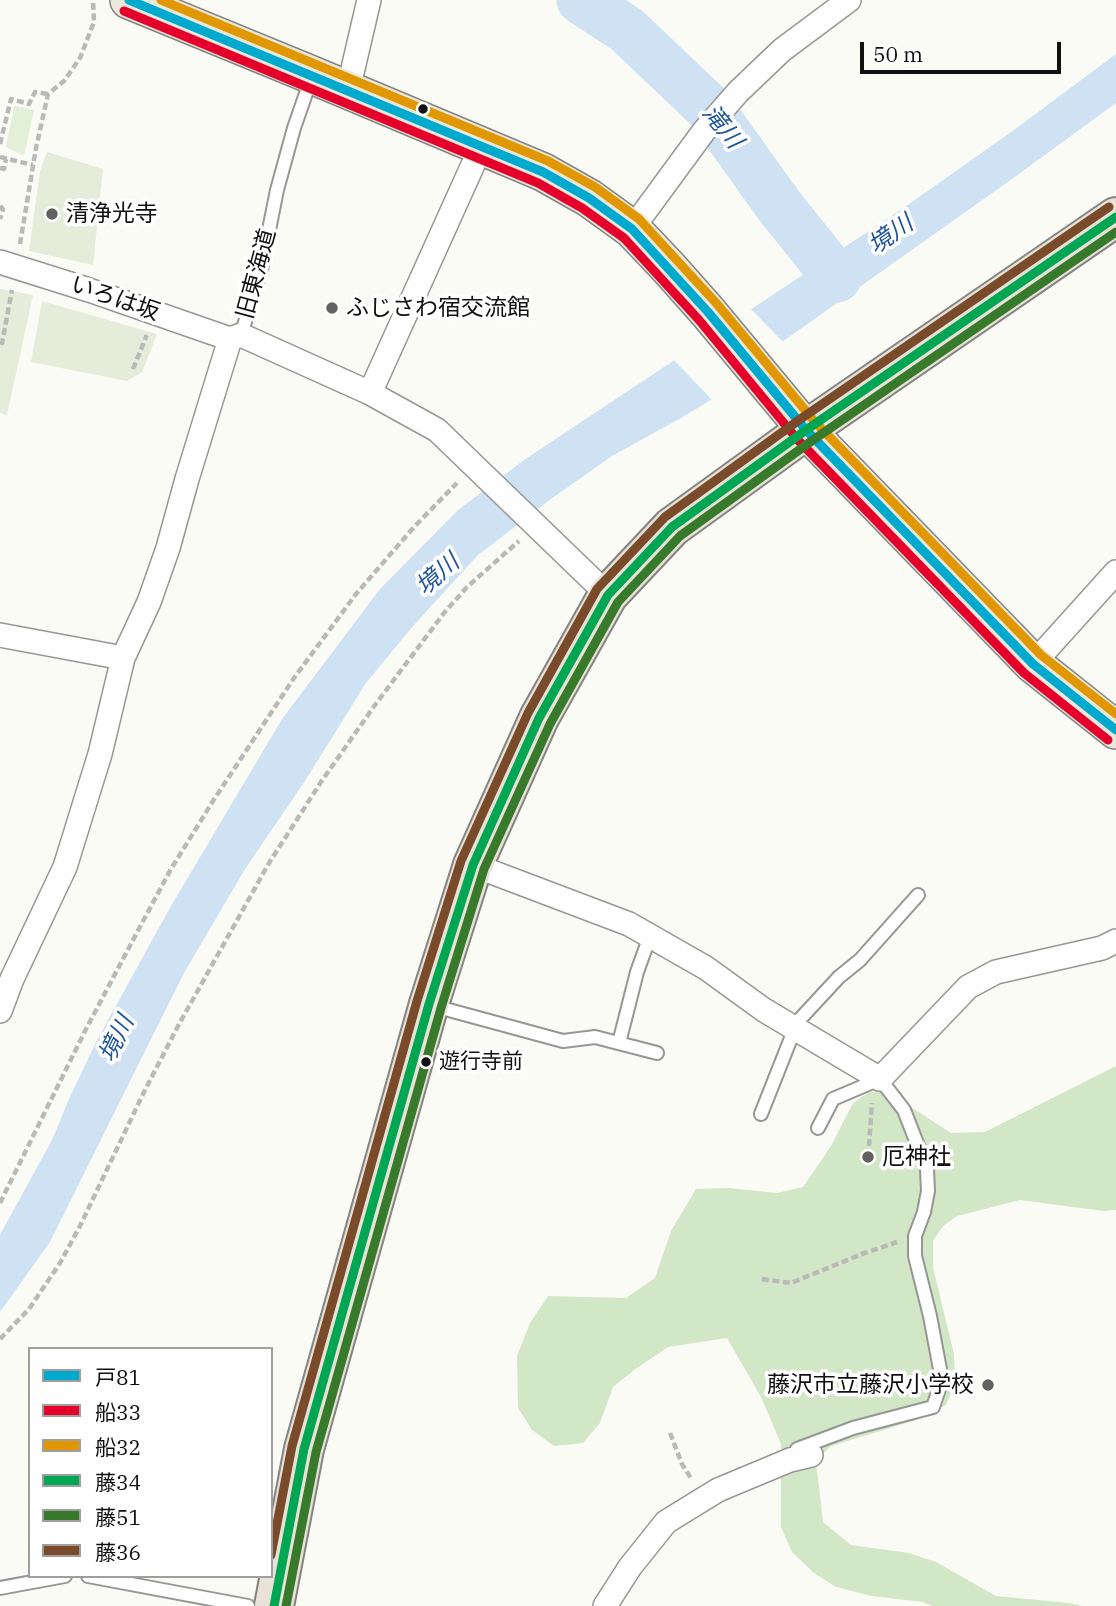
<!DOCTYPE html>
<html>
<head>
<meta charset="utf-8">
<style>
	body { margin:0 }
	#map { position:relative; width:1116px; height:1606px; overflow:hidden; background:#fbfbf6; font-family:"IBM Plex Serif","Noto Sans JP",serif }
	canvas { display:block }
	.legend { position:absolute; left:28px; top:1347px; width:245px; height:231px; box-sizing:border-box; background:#fff; border:2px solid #9f9f9f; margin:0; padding:9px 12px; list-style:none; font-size:21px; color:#101010 }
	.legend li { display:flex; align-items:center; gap:14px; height:35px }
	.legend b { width:35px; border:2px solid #9f9f9f }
	.scale { position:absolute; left:860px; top:42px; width:201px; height:32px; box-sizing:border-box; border:4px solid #101010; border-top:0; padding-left:9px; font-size:21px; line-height:24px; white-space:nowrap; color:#101010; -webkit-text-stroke:5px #fff; paint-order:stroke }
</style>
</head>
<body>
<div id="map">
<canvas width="1116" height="1606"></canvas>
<ul class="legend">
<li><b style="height:9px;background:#00a9ce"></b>戸81</li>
<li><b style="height:9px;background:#e4002b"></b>船33</li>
<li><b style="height:9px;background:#e09702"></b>船32</li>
<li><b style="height:9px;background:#00a651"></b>藤34</li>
<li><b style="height:9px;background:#387a2b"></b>藤51</li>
<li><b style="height:9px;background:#7a4b2a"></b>藤36</li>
</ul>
<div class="scale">50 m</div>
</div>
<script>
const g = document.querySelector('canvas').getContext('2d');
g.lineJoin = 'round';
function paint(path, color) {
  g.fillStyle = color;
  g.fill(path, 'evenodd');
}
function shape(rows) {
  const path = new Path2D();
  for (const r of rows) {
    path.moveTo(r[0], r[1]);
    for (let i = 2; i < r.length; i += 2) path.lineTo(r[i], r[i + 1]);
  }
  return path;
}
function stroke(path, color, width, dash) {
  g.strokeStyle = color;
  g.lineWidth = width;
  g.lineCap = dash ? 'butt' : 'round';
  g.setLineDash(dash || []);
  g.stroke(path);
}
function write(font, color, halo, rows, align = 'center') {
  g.font = font + ' "IBM Plex Serif","Noto Sans JP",serif';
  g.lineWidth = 7;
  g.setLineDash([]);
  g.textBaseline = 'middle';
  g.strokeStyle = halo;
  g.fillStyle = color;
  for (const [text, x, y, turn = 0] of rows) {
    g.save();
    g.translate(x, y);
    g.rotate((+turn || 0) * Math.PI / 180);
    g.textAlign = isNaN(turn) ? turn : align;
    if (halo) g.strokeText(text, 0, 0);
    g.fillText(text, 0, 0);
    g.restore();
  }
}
paint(shape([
	[14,106,34,110,24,156,6,147]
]), '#e2f0d7');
paint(shape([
	[1116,1066,1116,1210,1104,1211,1020,1200,957,1216,943,1226,933,1241,933,1267,954,1354,955,1384,946,1405,913,1421,831,1446,816,1461,823,1522,851,1545,909,1553,936,1562,996,1596,1069,1603,1083,1606,932,1606,923,1602,872,1596,836,1587,814,1573,792,1552,781,1527,781,1444,761,1397,727,1338,668,1347,634,1370,613,1387,600,1423,583,1443,554,1446,532,1430,518,1408,517,1356,530,1323,548,1296,626,1298,655,1278,671,1231,696,1189,729,1188,777,1193,803,1187,831,1146,853,1103,868,1093,883,1089,951,1133,985,1132]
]), '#d2e7c6');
paint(shape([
	[47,152,103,169,93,265,29,251,40,171],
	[0,289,33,295,7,415,0,413],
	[42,301,157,334,142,372,127,381,31,362]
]), '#e6ecda');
paint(shape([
	[1116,54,1116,103,1012,179,758,359,732,387,681,418,612,456,551,499,478,555,414,625,366,683,305,781,245,869,184,973,50,1242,0,1312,0,1235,53,1138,68,1101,97,1040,171,906,282,719,380,589,458,510,524,460,902,209,1014,130]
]), '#cee2f4');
paint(shape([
	[748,306,785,344,761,361,734,390,714,402,671,357]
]), '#fbfbf6');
stroke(shape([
	[581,0,627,30,709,108,780,207,837,278]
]), '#cee2f4', 49);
const lane = shape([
	[241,335,261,270,277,190,294,128,311,79],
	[434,1006,563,1041,595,1037,657,1053],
	[619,1043,637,972,650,936],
	[761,1114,795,1028,801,1018,839,977,860,960,918,895],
	[797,1449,853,1428,933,1407,942,1380,930,1316,915,1256,915,1236,924,1212,928,1191,927,1169,904,1110,880,1079,833,1099,818,1128],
	[88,1576,248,1606],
	[0,1588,65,1576]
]);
const street = shape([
	[348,90,369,0],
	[632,229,704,131,738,92,782,50,849,0],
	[0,262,89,290,230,339],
	[370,393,481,147],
	[0,635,123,658],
	[1033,664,1116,572],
	[473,865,629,924,706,968,764,1010,880,1079,968,987,996,972,1102,948,1116,941],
	[0,1011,12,979,65,867,100,754,123,658,149,602,168,548,187,479,230,339,241,335,370,393,437,430,608,595],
	[605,1606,630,1567,666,1522,718,1490,790,1460,811,1455]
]);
const primary = shape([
	[129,0,312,75,543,172,589,198,632,229,669,268,708,312,806,430,1033,664,1116,730]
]);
const highway = shape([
	[274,1606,304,1449,429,1004,473,865,539,718,608,595,672,527,806,430,1116,217]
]);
stroke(lane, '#969694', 16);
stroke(street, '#969694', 26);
stroke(primary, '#838381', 40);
stroke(highway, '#838381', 42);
stroke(shape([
	[0,144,11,99,29,104,35,92,48,94],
	[0,157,33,165],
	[0,168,4,169,6,159],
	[0,206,3,209,0,219],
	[20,244,36,148,48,94,64,81,80,58,94,22,93,0],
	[0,342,2,343,12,290],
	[133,369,146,337,144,337],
	[869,1146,872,1103],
	[0,1203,86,1029,142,923,171,869,213,801,294,678,356,594,414,527,457,483],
	[762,1279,791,1283,862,1254,897,1242],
	[0,1339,29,1309,60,1263,80,1226,144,1092,178,1026,269,863,321,782,375,705,444,613,467,587,519,541],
	[670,1433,682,1464,692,1480]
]), '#b9b9b8', 4.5, [7, 3.5]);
stroke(lane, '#fefefe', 12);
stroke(street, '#fefefe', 23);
stroke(primary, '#ebe9dc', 37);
stroke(highway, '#e8e2d8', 38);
stroke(shape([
	[129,0,543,172,589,198,632,229,708,312,806,430,1033,664,1116,730]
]), '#00a9ce', 9);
stroke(shape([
	[124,11,538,183,582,208,624,238,699,320,797,439,1024,673,1108,740]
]), '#e4002b', 9);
stroke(shape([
	[161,0,548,161,595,187,639,219,717,304,815,422,1041,655,1116,714]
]), '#e09702', 9);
stroke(shape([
	[274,1606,304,1449,429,1004,473,865,539,718,608,595,672,527,806,430,1116,217]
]), '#00a651', 9);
stroke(shape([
	[286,1606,316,1452,441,1008,484,869,550,724,618,602,680,536,813,440,1116,232]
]), '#387a2b', 9);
stroke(shape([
	[271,1555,292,1446,417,1001,461,861,528,713,597,589,665,517,799,420,1109,207]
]), '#7a4b2a', 9);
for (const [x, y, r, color] of [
	[423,109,6,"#101010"],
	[52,214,7,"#626260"],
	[332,308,7,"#626260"],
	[426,1062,6,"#101010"],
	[868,1157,7,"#626260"],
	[988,1385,7,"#626260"]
]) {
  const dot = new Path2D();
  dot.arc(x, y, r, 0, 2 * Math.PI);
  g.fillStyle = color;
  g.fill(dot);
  stroke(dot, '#fff', 2.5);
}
write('21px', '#101010', '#fff', [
	["遊行寺前",439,1062]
], 'left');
write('23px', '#101010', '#fff', [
	["清浄光寺",66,214],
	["ふじさわ宿交流館",346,308],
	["厄神社",882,1157],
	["藤沢市立藤沢小学校",974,1385,"right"]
], 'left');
write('23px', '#101010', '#fff', [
	["旧東海道",257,274,-75],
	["いろは坂",115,299,19]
]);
write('italic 24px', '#1f569b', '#fff', [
	["滝川",722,127,51],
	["境川",891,235,-35],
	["境川",438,575,-41],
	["境川",117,1039,-64]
]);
</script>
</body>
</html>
